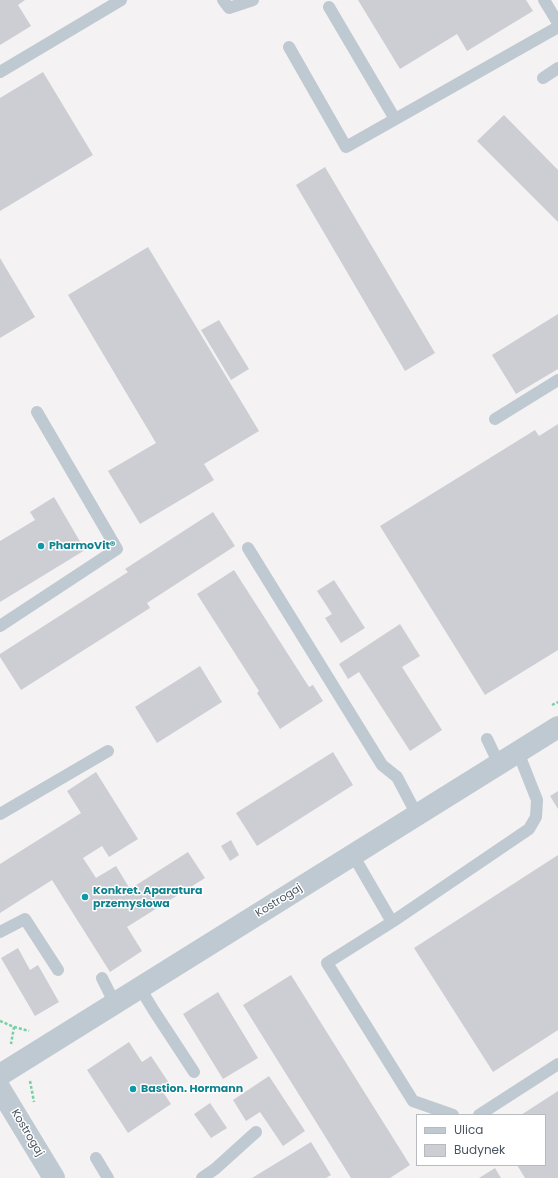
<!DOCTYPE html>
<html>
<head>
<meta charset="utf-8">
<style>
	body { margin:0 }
	#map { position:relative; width:558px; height:1178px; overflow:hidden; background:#f4f2f2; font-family:Poppins,sans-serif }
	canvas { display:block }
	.legend { position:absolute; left:416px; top:1114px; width:130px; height:52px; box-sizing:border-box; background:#fff; border:1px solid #b6bbbf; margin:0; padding:5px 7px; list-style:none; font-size:12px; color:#495560 }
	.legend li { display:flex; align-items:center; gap:8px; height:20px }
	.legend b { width:20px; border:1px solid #b6bbbf }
</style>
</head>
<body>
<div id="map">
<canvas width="558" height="1178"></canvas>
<ul class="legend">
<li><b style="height:5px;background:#bfc9d1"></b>Ulica</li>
<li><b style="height:11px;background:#ccced4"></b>Budynek</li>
</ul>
</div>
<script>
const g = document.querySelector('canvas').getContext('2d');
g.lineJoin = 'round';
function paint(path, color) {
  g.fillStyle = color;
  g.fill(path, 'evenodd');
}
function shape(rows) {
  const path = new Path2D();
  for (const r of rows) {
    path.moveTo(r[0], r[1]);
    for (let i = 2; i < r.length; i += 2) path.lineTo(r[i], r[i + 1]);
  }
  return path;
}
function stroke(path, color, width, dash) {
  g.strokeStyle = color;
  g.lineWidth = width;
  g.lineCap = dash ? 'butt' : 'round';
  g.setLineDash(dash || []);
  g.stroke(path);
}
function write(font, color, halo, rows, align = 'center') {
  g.font = font + ' Poppins,sans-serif';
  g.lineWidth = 3;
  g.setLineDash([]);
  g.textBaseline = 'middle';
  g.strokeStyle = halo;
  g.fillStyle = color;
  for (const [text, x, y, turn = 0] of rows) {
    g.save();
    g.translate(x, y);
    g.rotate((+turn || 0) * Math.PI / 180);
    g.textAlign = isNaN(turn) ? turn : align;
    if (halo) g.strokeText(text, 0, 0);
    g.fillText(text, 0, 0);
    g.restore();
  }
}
paint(shape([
	[0,0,25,0,18,5,31,26,0,45],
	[358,0,526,0,533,11,467,51,457,34,400,69],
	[43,72,93,155,0,211,0,98],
	[504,115,558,170,558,222,477,141],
	[325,167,435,353,405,371,296,185],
	[148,247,259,431,204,464,214,480,140,524,108,471,156,443,68,295],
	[0,258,35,317,0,338],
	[558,314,558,369,516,394,492,355],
	[219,320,249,369,231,380,201,330],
	[558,424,558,650,485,695,380,526,535,430,539,436],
	[54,497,85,550,0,602,0,541,35,520,30,512],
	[213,512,235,546,147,603,150,608,21,690,0,657,0,654,128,572,125,569],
	[234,570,309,687,313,685,323,701,280,729,257,693,259,691,197,594],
	[334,580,365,628,341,643,325,618,332,614,317,591],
	[400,624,420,656,402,667,442,730,410,751,359,672,348,679,339,664],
	[200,666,222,702,157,743,135,707],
	[333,752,353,785,257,846,236,813],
	[96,772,138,839,109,857,102,846,83,858,96,878,116,866,130,889,188,852,205,878,127,927,142,951,110,972,52,880,0,913,0,864,81,813,67,791],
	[558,791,558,809,550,796],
	[231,840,239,855,230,861,221,846],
	[558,855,558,1030,493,1072,414,948],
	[18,948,30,970,38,965,59,1002,35,1016,1,958],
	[291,975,410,1165,390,1178,351,1178,243,1005],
	[218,992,258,1058,223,1079,183,1014],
	[129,1042,142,1062,151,1056,171,1086,163,1092,171,1104,128,1133,87,1070],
	[269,1076,305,1131,283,1146,260,1112,246,1121,233,1100],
	[558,1091,558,1178,525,1178,517,1165,545,1165,545,1115,521,1115],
	[210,1103,227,1128,211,1138,194,1114],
	[311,1142,331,1175,326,1178,252,1178],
	[495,1168,501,1178,479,1178]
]), '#ccced4');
stroke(shape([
	[552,705,558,702],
	[0,1021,14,1027,11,1044],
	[14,1027,29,1031],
	[30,1081,34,1102]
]), '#77d0a5', 2.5, [3, 2]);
stroke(shape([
	[223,0,229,8,253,0],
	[544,0,558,23],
	[329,7,395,119],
	[289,47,346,147,558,27],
	[0,72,121,0],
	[543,78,558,68],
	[495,419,558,380],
	[248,548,382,765,397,777,417,815],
	[0,626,117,549,37,412],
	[487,739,499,764],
	[0,814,108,751],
	[353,855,392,922,327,963,413,1101,453,1115],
	[392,922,529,829,536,817,537,800,518,752],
	[0,932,25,919,58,970],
	[102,978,115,1004],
	[140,988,154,1011,194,1072],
	[479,1115,558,1064],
	[96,1158,108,1178],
	[202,1178,215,1169,256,1132]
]), '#bfc9d1', 12);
stroke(shape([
	[0,1075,558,727],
	[0,1089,54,1178]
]), '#bfc9d1', 22);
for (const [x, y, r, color] of [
	[41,546,4,"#0f9aa8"],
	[85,897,4,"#0f9aa8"],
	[133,1089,4,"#0f9aa8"]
]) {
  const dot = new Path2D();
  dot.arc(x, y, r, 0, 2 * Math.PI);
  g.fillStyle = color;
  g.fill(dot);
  stroke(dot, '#fff', 1.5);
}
write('bold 11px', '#0d838f', '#fff', [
	["PharmoVit®",49,546],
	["Konkret. Aparatura",93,891],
	["przemysłowa",93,904],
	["Bastion. Hormann",141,1089]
], 'left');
write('11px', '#495560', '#fff', [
	["Kostrogaj",279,901,-32],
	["Kostrogaj",27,1133,59]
]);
</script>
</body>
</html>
